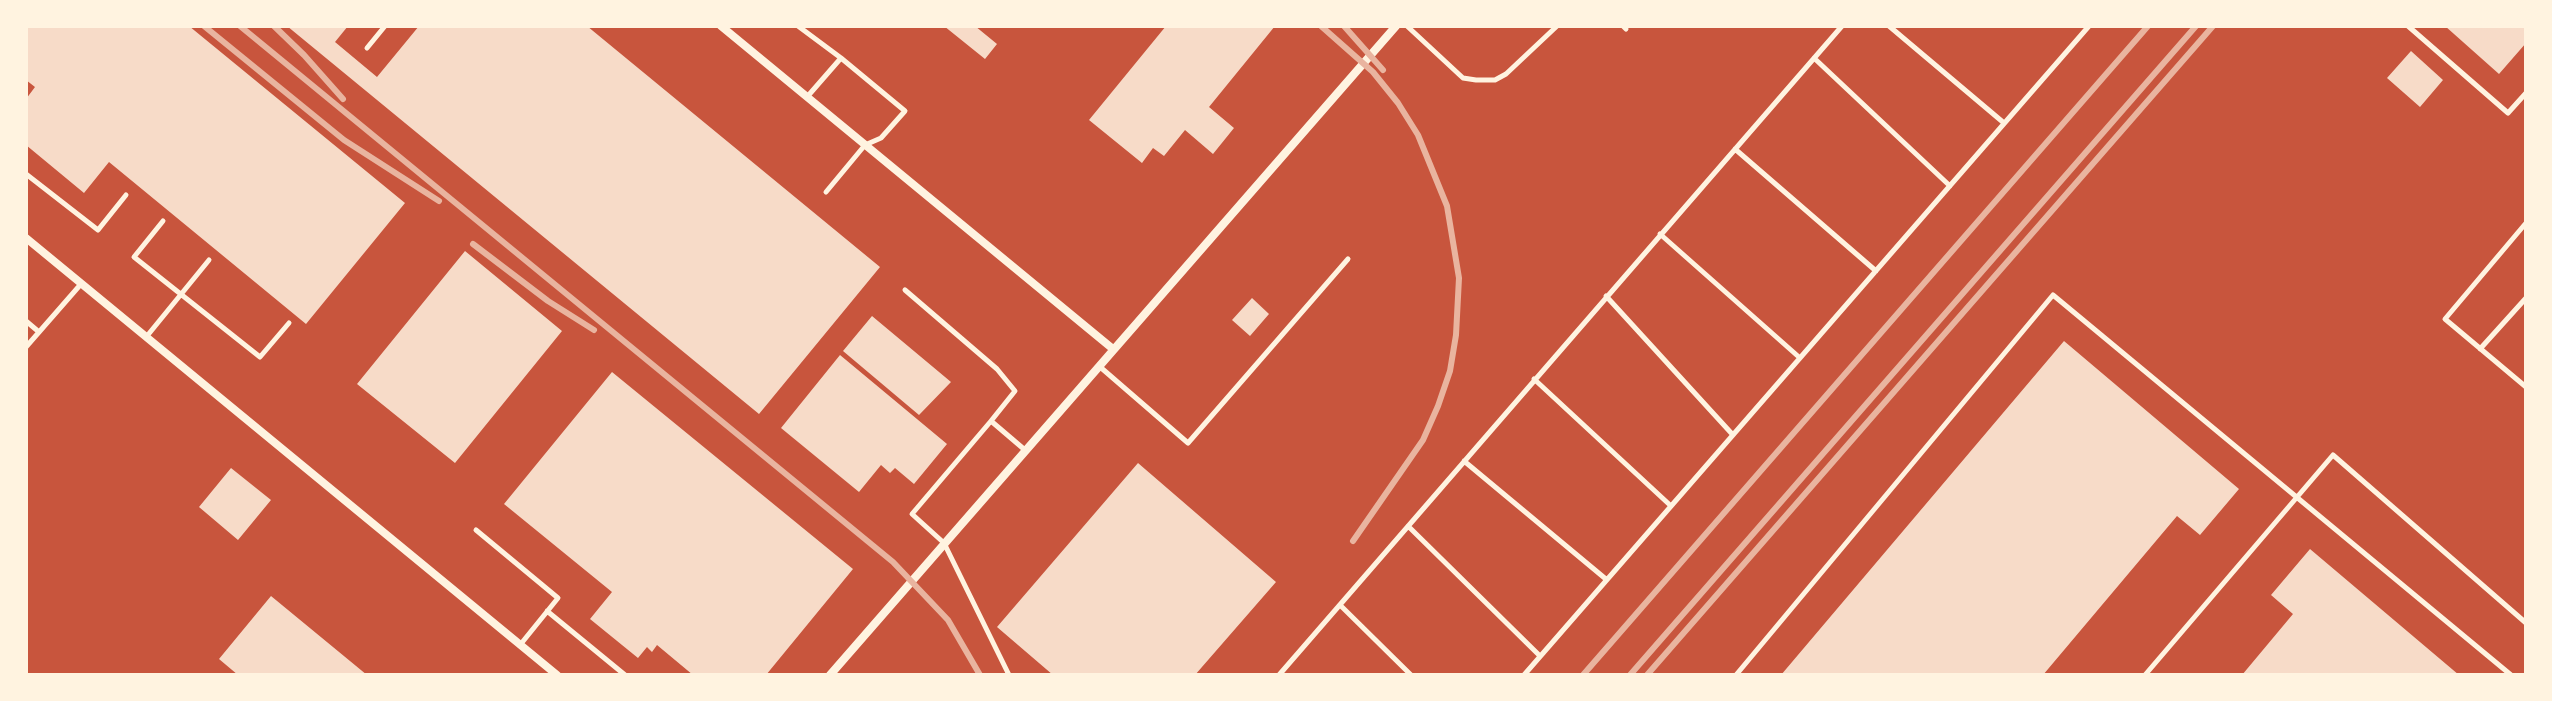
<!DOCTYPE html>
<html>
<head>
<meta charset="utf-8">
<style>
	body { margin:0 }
	#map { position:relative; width:2552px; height:701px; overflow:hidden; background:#c8553d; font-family:"Alegreya Sans",sans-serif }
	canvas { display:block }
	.frame { position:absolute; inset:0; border:28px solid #fff3e0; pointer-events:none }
</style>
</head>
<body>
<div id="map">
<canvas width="2552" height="701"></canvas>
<div class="frame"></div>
</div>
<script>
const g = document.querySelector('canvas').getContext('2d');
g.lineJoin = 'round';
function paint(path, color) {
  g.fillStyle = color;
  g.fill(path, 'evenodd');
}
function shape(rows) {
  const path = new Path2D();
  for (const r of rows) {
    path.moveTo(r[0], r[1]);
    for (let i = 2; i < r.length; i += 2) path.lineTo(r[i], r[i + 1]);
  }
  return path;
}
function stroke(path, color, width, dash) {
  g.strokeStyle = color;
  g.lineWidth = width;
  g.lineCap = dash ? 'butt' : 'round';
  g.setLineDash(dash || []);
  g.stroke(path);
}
paint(shape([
	[26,26,189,26,405,203,306,324,109,162,84,193,26,145,26,99,35,87,26,80],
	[287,26,348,26,335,42,377,77,419,26,587,26,880,267,759,414],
	[944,26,975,26,997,44,985,59],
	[1166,26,1275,26,1209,107,1234,128,1213,154,1185,130,1164,156,1153,148,1142,163,1089,120],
	[2445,26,2522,26,2526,30,2526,43,2499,74],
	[2411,51,2443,80,2420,107,2387,78],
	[465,251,562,331,455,463,357,384],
	[1252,298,1269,314,1250,336,1232,320],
	[872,316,951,382,919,415,843,351],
	[2064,341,2239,489,2200,535,2177,516,2043,675,1781,675],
	[840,355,947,444,914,484,895,468,890,473,881,465,859,492,781,428],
	[612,372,853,569,766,675,693,675,657,645,652,652,647,647,638,658,590,619,612,592,504,504],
	[1138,463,1276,582,1195,675,1053,675,997,627],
	[231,468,271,500,238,540,199,507],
	[2310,549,2459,675,2242,675,2293,614,2271,595],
	[271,596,367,675,238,675,219,659]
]), '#f7dbc8');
stroke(shape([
	[798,26,841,58],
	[1407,26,1463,78,1476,80,1495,80,1506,74,1557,26],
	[1623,26,1626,29],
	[1889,26,2004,123],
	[2408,26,2508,113,2526,93],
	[367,48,385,26],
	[1814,58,1950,186],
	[807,97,841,58,905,111,881,138,865,145,826,192],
	[1735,149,1876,271],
	[26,174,98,230,126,195],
	[163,221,134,257,260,357,289,323],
	[2526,223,2445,319,2526,387],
	[1660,234,1800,358],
	[905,290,997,369,1015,391,991,421,1025,450],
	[1606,296,1733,435],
	[26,321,39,332],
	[147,336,209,260],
	[26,347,81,284],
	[2480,349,2526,298],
	[1099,366,1188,443,1348,259],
	[1534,379,1671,506],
	[991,421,912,514,944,543,1009,675],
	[1464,461,1607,580],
	[1408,526,1540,656],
	[476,530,558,598,520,645],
	[1340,605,1411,675],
	[547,611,625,675],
	[1279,675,1842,26],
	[1524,675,2089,26],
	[1736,675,2053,295,2511,675],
	[2145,675,2333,455,2526,623]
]), '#fff3e0', 5);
stroke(shape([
	[721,26,1113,349],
	[26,238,557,675],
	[830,675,1396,26]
]), '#fff3e0', 8);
stroke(shape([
	[204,26,344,140,439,201],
	[240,26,893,562,948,620,980,675],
	[274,26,304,55,343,99],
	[1321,26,1373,72,1398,103,1418,135,1447,206,1459,278,1456,335,1450,371,1438,406,1423,440,1353,541],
	[1344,26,1383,70],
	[473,244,548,301,594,330],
	[1583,675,2148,26],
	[1630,675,2196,26],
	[1647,675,2213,26]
]), '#e9b49f', 6);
</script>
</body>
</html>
